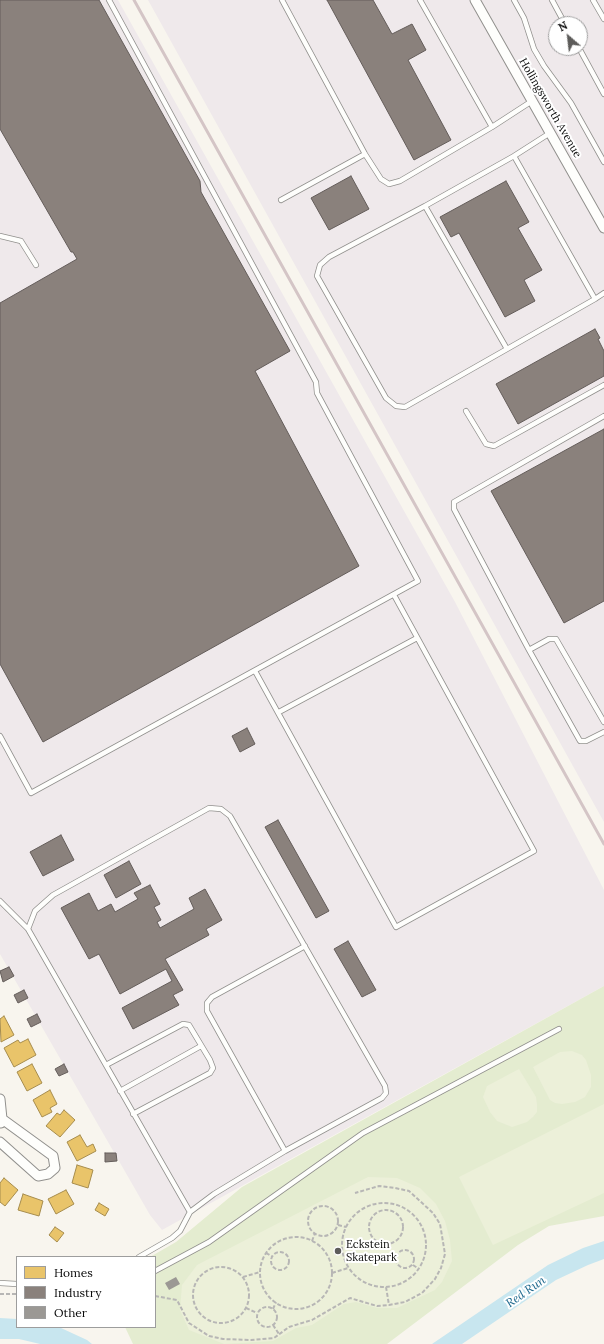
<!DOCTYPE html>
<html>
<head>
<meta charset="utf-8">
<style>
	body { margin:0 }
	#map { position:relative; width:604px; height:1344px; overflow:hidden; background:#f8f5ee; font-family:Lora,serif }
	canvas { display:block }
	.legend { position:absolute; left:16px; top:1256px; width:140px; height:72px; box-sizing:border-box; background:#fff; border:1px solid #9d9d9d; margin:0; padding:5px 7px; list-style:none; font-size:12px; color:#0a0a0a }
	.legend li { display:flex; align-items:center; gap:8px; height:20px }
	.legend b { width:20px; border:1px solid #9d9d9d }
	.north { position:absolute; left:548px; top:16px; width:40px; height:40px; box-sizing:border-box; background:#fff; border:1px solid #9d9d9d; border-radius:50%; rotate:332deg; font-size:11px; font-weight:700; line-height:16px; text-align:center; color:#0a0a0a }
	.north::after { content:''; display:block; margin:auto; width:14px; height:18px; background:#5d5c5a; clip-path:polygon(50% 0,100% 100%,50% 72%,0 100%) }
</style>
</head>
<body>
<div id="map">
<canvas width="604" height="1344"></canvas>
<ul class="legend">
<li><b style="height:11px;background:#e9c46a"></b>Homes</li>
<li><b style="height:11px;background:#8a817c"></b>Industry</li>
<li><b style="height:11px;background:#9b9894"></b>Other</li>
</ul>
<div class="north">N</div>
</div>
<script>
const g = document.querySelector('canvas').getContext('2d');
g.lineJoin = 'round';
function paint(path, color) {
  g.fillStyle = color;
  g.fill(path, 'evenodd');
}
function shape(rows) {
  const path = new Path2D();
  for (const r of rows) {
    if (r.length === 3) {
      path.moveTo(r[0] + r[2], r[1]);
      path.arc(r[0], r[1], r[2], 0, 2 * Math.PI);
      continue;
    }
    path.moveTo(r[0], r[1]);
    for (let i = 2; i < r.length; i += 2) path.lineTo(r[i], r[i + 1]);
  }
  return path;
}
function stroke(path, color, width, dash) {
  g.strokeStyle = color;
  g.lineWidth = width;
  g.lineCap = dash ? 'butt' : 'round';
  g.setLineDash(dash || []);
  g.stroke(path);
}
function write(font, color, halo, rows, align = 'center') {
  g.font = font + ' Lora,serif';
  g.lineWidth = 4;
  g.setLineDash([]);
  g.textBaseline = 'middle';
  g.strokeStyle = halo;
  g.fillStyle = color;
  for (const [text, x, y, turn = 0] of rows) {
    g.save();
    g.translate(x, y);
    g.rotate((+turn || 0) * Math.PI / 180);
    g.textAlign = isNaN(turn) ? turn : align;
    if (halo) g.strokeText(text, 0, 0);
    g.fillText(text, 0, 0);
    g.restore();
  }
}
paint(shape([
	[0,0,118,0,455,602,604,890,604,986,162,1230,150,1215,0,954],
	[148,0,604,0,604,822],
	[556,24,580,24,580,48,556,48]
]), '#efe9eb');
paint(shape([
	[604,986,604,1216,549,1226,518,1245,387,1344,133,1344,125,1327,155,1327,155,1257,150,1257,176,1242,242,1187]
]), '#e4ecd0');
paint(shape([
	[572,1051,582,1055,586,1060,591,1075,591,1087,585,1097,575,1102,562,1104,555,1103,550,1100,533,1067,560,1052],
	[519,1069,536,1097,537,1105,537,1112,533,1117,527,1122,512,1127,497,1121,490,1112,483,1097,487,1086],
	[604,1104,604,1193,493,1245,459,1177],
	[368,1177,397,1178,420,1188,436,1204,445,1221,450,1240,452,1261,442,1282,435,1290,397,1308,377,1308,356,1302,344,1304,312,1325,296,1328,273,1341,224,1344,189,1330,180,1310,182,1285,197,1265]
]), '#ecf0d9');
paint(shape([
	[604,1241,604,1259,588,1265,556,1280,462,1344,432,1344,548,1265,583,1248],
	[0,1318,17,1319,17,1327,61,1328,87,1340,92,1344,40,1344,19,1339,0,1339]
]), '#c8e6ef');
const homes = shape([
	[4,1016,14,1035,1,1042,0,1019,4,1016],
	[28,1039,36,1055,14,1067,4,1048,18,1040,20,1043,28,1039],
	[32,1064,42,1083,27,1091,17,1072,32,1064],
	[50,1090,57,1104,50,1108,52,1112,42,1117,33,1100,50,1090],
	[64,1110,75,1120,60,1137,46,1126,57,1113,60,1115,64,1110],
	[80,1135,87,1147,93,1144,96,1151,77,1161,67,1142,80,1135],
	[77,1165,93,1170,88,1188,72,1183,77,1165],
	[4,1178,18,1190,5,1206,0,1202,0,1183,4,1178],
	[66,1190,74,1204,56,1214,48,1199,66,1190],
	[23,1194,43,1201,39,1216,18,1210,23,1194],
	[99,1203,109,1209,105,1216,95,1210,99,1203],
	[55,1227,64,1233,57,1242,49,1235,55,1227]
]);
paint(homes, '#e9c46a');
stroke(homes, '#a68c4d', 1);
const industry = shape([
	[0,0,99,0,200,181,201,192,290,351,255,371,359,566,43,742,0,664,0,303,77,259,73,252,71,252,0,129,0,0],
	[327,0,373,0,392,34,412,24,426,50,408,60,451,140,414,160,327,0],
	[351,176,369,209,329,230,311,198,351,176],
	[506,181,529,222,518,228,542,270,524,280,535,301,505,317,459,233,451,237,440,217,506,181],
	[595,329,600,338,598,339,604,351,604,376,518,424,496,384,595,329],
	[604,429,604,601,564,623,491,491,604,429],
	[247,728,255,744,240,752,232,736,247,728],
	[278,820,329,911,316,918,265,827,278,820],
	[61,835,74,860,43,876,30,852,61,835],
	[129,861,141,884,116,898,104,875,129,861],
	[150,885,160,904,154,907,161,920,157,922,160,928,194,909,189,898,205,889,222,920,206,929,209,935,165,959,183,990,173,995,179,1005,133,1029,122,1008,172,981,166,969,120,994,99,954,89,959,61,908,89,893,98,911,111,904,115,912,138,899,134,893,150,885],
	[348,941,376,990,362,997,334,949,348,941],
	[9,967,14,976,3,982,0,971,9,967],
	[24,990,28,998,18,1003,14,995,24,990],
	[37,1014,41,1022,31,1027,27,1019,37,1014],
	[64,1064,68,1072,59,1076,55,1069,64,1064],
	[105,1153,116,1153,117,1161,105,1162,105,1153]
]);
paint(industry, '#8a817c');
stroke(industry, '#645d5a', 1);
paint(shape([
	[176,1277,180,1284,169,1290,165,1283]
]), '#9b9894');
const lane = shape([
	[282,0,365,154,381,179,389,184,400,181,492,127,420,0],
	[514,0,524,18,534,49,544,66,571,103,604,162],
	[552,0,565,24],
	[593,0,604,19],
	[579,48,604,94],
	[492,127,532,101],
	[550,133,514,156,595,299,604,293],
	[514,156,425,206,329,257,320,265,317,276,386,398,396,406,405,407,595,299],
	[281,200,365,154],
	[425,206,507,349],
	[0,236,21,241,36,265],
	[466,411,486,444,494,446,604,385],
	[529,650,454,509,454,502,604,416],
	[255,671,396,927,534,851,394,595],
	[279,712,417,638],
	[604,722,556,639,549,639,529,650,580,741,586,741,604,732],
	[0,736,31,793,418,581,317,393,316,382,109,0],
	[0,901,28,929,190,1212,180,1231,172,1238,139,1257],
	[28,929,35,911,53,895,209,808,221,809,230,816,385,1086,386,1093,382,1098,285,1151,214,1194,190,1212],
	[106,1065,183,1024,189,1025,210,1060,213,1068,210,1073,133,1114],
	[120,1091,201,1046],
	[285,1151,207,1011,207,1003,212,997,305,946],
	[155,1271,209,1242,363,1133,559,1029],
	[0,1283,17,1284]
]);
const street = shape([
	[475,0,604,228],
	[0,1099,2,1119,1,1123],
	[0,1142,38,1176,48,1174,55,1168,53,1156,2,1119]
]);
stroke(lane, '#91908d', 6);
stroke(street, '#91908d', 11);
stroke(shape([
	[384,1245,42],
	[323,1221,15],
	[386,1227,17],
	[338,1225,346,1227],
	[296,1273,36],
	[312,1241,315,1233],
	[405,1259,9],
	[280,1261,9],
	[266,1253,273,1257],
	[413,1265,419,1269],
	[221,1295,28],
	[332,1273,348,1268],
	[243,1277,260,1272],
	[386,1287,389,1305],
	[0,1294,17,1294],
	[155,1296,177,1300,189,1323,209,1336,223,1339,251,1340,274,1338,289,1327,312,1320,350,1298,377,1306,389,1305,405,1302,422,1293,435,1279,441,1268,445,1254,440,1224,433,1213,409,1191,395,1188,379,1186,355,1193],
	[267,1317,10],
	[246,1308,257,1313],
	[273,1309,276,1302],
	[273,1325,279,1334]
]), '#b7b6b5', 2, [4, 2]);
stroke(lane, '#fefefc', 4.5);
stroke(street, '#fefefc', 9);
stroke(shape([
	[134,0,604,844]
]), '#d4c5c6', 3);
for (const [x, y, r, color] of [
	[338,1251,4,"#5d5c5a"]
]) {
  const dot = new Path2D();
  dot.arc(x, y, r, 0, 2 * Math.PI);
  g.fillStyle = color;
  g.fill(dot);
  stroke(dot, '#fff', 1.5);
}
write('11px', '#0a0a0a', '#fff', [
	["Hollingsworth Avenue",550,108,60]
]);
write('11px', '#0a0a0a', '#fff', [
	["Eckstein",346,1245],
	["Skatepark",346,1258]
], 'left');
write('italic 12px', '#206a8f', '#fff', [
	["Red Run",526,1292,-35]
]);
</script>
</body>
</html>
